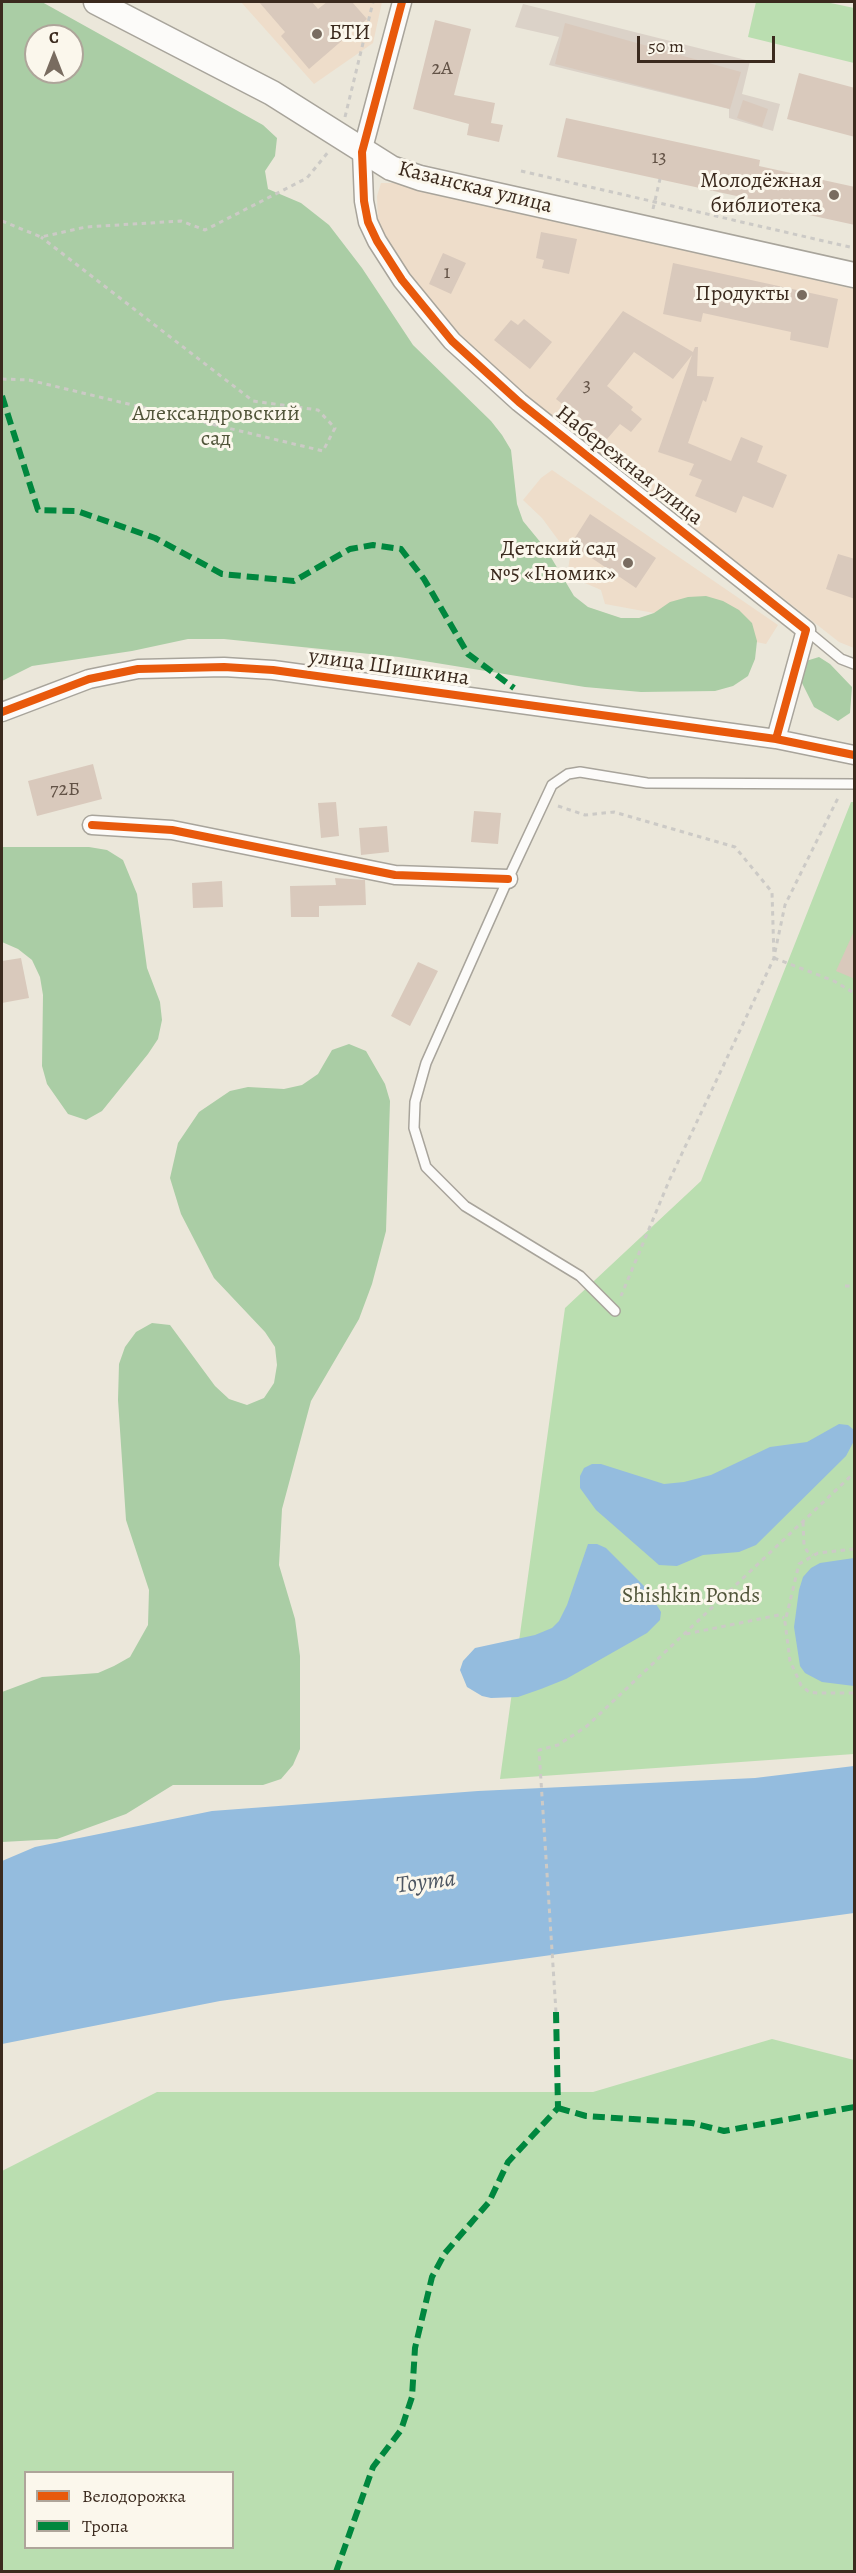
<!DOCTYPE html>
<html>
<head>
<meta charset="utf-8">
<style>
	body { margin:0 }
	#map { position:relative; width:856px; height:2573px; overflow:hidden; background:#ebe7da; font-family:Alegreya,serif }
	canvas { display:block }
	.frame { position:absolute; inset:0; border:3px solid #3b2a1e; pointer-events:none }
	.legend { position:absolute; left:24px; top:2471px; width:210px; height:78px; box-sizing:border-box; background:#fbf7ec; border:2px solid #aea59a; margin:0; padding:8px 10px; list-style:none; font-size:18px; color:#3b2a1e }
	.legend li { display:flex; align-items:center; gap:12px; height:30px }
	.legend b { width:30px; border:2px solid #aea59a }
	.north { position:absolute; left:24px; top:24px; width:60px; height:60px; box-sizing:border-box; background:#fbf7ec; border:2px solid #aea59a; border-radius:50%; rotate:0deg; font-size:16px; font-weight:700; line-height:24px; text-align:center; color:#3b2a1e }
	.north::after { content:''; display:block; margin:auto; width:21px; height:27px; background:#796c60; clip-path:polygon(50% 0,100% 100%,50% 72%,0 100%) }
	.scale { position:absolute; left:637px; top:36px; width:138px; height:27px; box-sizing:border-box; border:3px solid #3b2a1e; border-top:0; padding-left:8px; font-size:18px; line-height:21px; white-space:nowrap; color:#3b2a1e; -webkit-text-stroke:4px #fbf7ec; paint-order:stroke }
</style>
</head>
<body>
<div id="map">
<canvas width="856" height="2573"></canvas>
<div class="frame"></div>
<ul class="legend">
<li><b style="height:8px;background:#e8590c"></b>Велодорожка</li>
<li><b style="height:8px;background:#00873e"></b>Тропа</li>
</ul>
<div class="north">С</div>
<div class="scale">50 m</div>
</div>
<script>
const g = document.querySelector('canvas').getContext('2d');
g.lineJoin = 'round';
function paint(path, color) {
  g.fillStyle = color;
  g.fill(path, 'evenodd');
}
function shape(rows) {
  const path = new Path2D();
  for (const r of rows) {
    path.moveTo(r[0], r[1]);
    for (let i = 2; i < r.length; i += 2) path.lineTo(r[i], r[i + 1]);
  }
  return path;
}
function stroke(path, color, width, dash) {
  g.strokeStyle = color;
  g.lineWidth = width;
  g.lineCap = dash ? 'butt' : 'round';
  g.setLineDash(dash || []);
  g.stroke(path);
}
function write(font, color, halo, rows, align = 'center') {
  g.font = font + ' Alegreya,serif';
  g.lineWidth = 6;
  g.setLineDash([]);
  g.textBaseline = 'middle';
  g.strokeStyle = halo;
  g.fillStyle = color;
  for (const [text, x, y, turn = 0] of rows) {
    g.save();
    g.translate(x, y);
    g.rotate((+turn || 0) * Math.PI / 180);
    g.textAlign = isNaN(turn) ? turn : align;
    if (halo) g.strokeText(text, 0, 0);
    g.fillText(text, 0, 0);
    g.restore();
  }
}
paint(shape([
	[241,2,382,2,373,43,314,84],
	[381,183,399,183,854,289,854,648,839,642,522,393,459,333,408,276,378,222,377,196],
	[552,470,778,625,766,644,731,637,654,613,605,604,601,590,571,577,568,570,570,556,542,518,523,500,541,478]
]), '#eeddca');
paint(shape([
	[523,4,750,61,742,94,780,104,773,131,729,118,729,109,549,65,559,37,515,27]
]), '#dbd2c8');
paint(shape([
	[756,2,826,2,854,8,854,63,748,37],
	[851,802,854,802,854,1754,500,1779,565,1308,701,1181],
	[772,2039,854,2060,854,2571,2,2571,2,2171,157,2092,593,2092],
	[26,2472,232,2472,232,2548,26,2548]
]), '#badeb0');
paint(shape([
	[2,2,42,2,263,125,277,138,275,156,265,171,268,189,301,203,329,225,362,268,413,345,491,421,502,435,511,450,517,504,523,521,546,549,574,596,588,607,621,618,639,618,654,613,670,602,688,597,706,596,723,601,739,610,752,623,757,641,755,659,748,676,733,686,715,691,641,692,585,687,399,657,224,639,188,639,132,651,32,666,2,681],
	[36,36,72,36,72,72,36,72],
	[819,657,830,664,852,687,850,713,838,721,814,707,800,679,806,661],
	[2,847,89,847,107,850,123,860,137,894,147,968,160,1002,162,1020,158,1039,148,1054,102,1111,86,1120,68,1114,47,1084,42,1066,43,995,40,977,32,960,18,949,2,942],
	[349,1044,366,1051,385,1084,390,1101,386,1231,372,1284,359,1319,311,1401,282,1509,279,1565,295,1619,300,1656,300,1749,293,1765,281,1779,263,1785,173,1785,126,1814,57,1839,2,1842,2,1692,42,1677,98,1673,114,1666,130,1657,148,1625,149,1590,126,1520,118,1400,119,1364,125,1347,136,1332,152,1323,170,1325,215,1386,229,1399,247,1405,264,1398,274,1383,277,1365,275,1347,265,1332,214,1278,181,1214,170,1178,178,1143,199,1112,230,1091,248,1087,284,1089,302,1085,318,1074,332,1050]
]), '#aacda5');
paint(shape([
	[839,1424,848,1425,854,1430,854,1441,846,1456,756,1545,739,1552,703,1555,677,1566,659,1565,596,1510,580,1488,580,1476,584,1468,592,1464,601,1464,664,1484,684,1482,711,1475,770,1447,807,1442],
	[588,1544,597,1544,606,1548,646,1588,661,1612,660,1620,647,1633,566,1679,541,1689,518,1697,491,1698,482,1696,467,1687,460,1670,463,1661,475,1648,535,1635,552,1628,559,1621,567,1605],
	[854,1558,854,1686,822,1682,805,1673,800,1666,794,1627,799,1590,803,1577,811,1568,820,1563],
	[854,1766,854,1913,220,2001,2,2044,2,1861,35,1847,212,1811,478,1791,755,1778]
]), '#94bcde');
paint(shape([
	[259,2,312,2,318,9,327,2,352,2,367,19,309,69,281,36,285,32],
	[435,20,471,29,454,95,495,103,491,123,503,125,499,142,467,135,469,124,413,109],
	[565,23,741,72,730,109,555,64],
	[799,73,855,88,855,137,787,119],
	[743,100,768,109,762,127,737,118],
	[566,118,760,160,759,166,855,187,855,225,777,208,778,205,557,157],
	[541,232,577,239,569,274,542,268,544,260,536,258],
	[443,253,466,263,451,294,429,284],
	[673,263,838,299,828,348,790,340,791,332,703,313,701,322,663,314],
	[623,311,693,352,695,347,698,347,697,376,714,377,706,402,703,400,688,443,731,461,741,437,763,446,757,462,787,475,773,508,743,496,736,513,695,496,702,480,689,475,694,464,658,452,692,355,673,379,634,352,607,386,633,407,631,410,642,419,631,432,620,424,607,439,556,399],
	[524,319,552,342,530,369,494,340,511,320,518,325],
	[590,514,656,558,636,588,571,544],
	[838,554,855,559,855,599,826,589],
	[93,764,102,799,37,816,28,781],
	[336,802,339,836,321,838,318,803],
	[474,811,501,813,498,844,471,842],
	[387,826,389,852,361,855,359,828],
	[335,878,365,880,366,905,319,906,319,917,291,917,290,886,336,885],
	[222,881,223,907,193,908,192,883],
	[855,929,855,979,836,971],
	[21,958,29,998,2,1003,2,961],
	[418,962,438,971,410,1026,391,1016]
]), '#d9c9bc');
const service = shape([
	[806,630,841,659,854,664],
	[615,1311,580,1276,465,1206,426,1167,414,1128,415,1102,426,1063,508,879,552,785,568,774,580,772,647,783,854,784]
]);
const minor = shape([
	[402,2,362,152,364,201,368,222,377,241,402,280,452,341,519,402,806,630,776,739,854,755],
	[2,712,89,679,138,669,224,667,273,670,776,739],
	[92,825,172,830,395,875,508,879]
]);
const tertiary = shape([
	[96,2,272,93,391,168,420,178,854,275]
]);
stroke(service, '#a8a49b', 12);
stroke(minor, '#a8a49b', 21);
stroke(tertiary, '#a8a49b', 27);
stroke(shape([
	[345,117,373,2],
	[521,171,854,248],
	[653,209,660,179],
	[2,221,41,237,86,227,181,221,205,230,307,178,329,151],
	[2,379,29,380,323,451,335,428,318,410,253,401,41,237],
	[558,806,585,815,614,812,735,847,772,892,774,958,669,1181,621,1296],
	[775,952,785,905,838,798],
	[774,958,834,981,854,993],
	[845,1286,854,1286],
	[803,1522,804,1545,807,1551,813,1555],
	[854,1549,818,1553,799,1564,785,1622,790,1661,801,1685,809,1692,818,1693,854,1693],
	[686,1634,779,1615,784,1618],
	[556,2012,539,1750,558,1745,587,1726,854,1473]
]), '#cccac6', 3, [4.5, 4.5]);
stroke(service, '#fcfbf9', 9);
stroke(minor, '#fcfbf9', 18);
stroke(tertiary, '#fcfbf9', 24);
stroke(shape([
	[2,396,38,510,77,511,155,538,222,574,294,581,350,549,373,545,401,549,424,579,468,654,514,688],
	[558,2108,586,2116,692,2123,724,2131,854,2107],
	[336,2572,373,2467,401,2430,412,2397,415,2348,432,2277,445,2253,489,2202,508,2162,558,2108,556,2012]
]), '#00873e', 6, [12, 6]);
stroke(shape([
	[402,2,362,152,364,201,368,222,377,241,402,280,452,341,519,402,806,630,776,739,854,755],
	[2,712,89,679,138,669,224,667,273,670,776,739],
	[92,825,172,830,395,875,508,879]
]), '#e8590c', 8);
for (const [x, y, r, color] of [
	[317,34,6,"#796c60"],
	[834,195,6,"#796c60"],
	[802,295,6,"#796c60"],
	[628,563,6,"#796c60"]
]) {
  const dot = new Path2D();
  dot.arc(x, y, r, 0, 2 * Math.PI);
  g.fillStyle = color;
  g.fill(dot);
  stroke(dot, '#fbf7ec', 2);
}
write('20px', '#625246', null, [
	["2А",442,69],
	["13",659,158],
	["1",447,273],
	["3",587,386],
	["72Б",65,790]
]);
write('22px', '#3b2a1e', '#fbf7ec', [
	["БТИ",329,34,"left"],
	["Молодёжная",822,182],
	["библиотека",822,207],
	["Продукты",790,295],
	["Детский сад",616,550],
	["№5 «Гномик»",616,575]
], 'right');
write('22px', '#3b2a1e', '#fbf7ec', [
	["Казанская улица",475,188,14],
	["Набережная улица",629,466,38],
	["улица Шишкина",389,668,8]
]);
write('22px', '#51553a', '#fbf7ec', [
	["Александровский",216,415],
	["сад",216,440],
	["Shishkin Ponds",691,1597]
]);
write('italic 24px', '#4d5662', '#fbf7ec', [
	["Toyma",426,1883,-7]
]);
</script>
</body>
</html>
